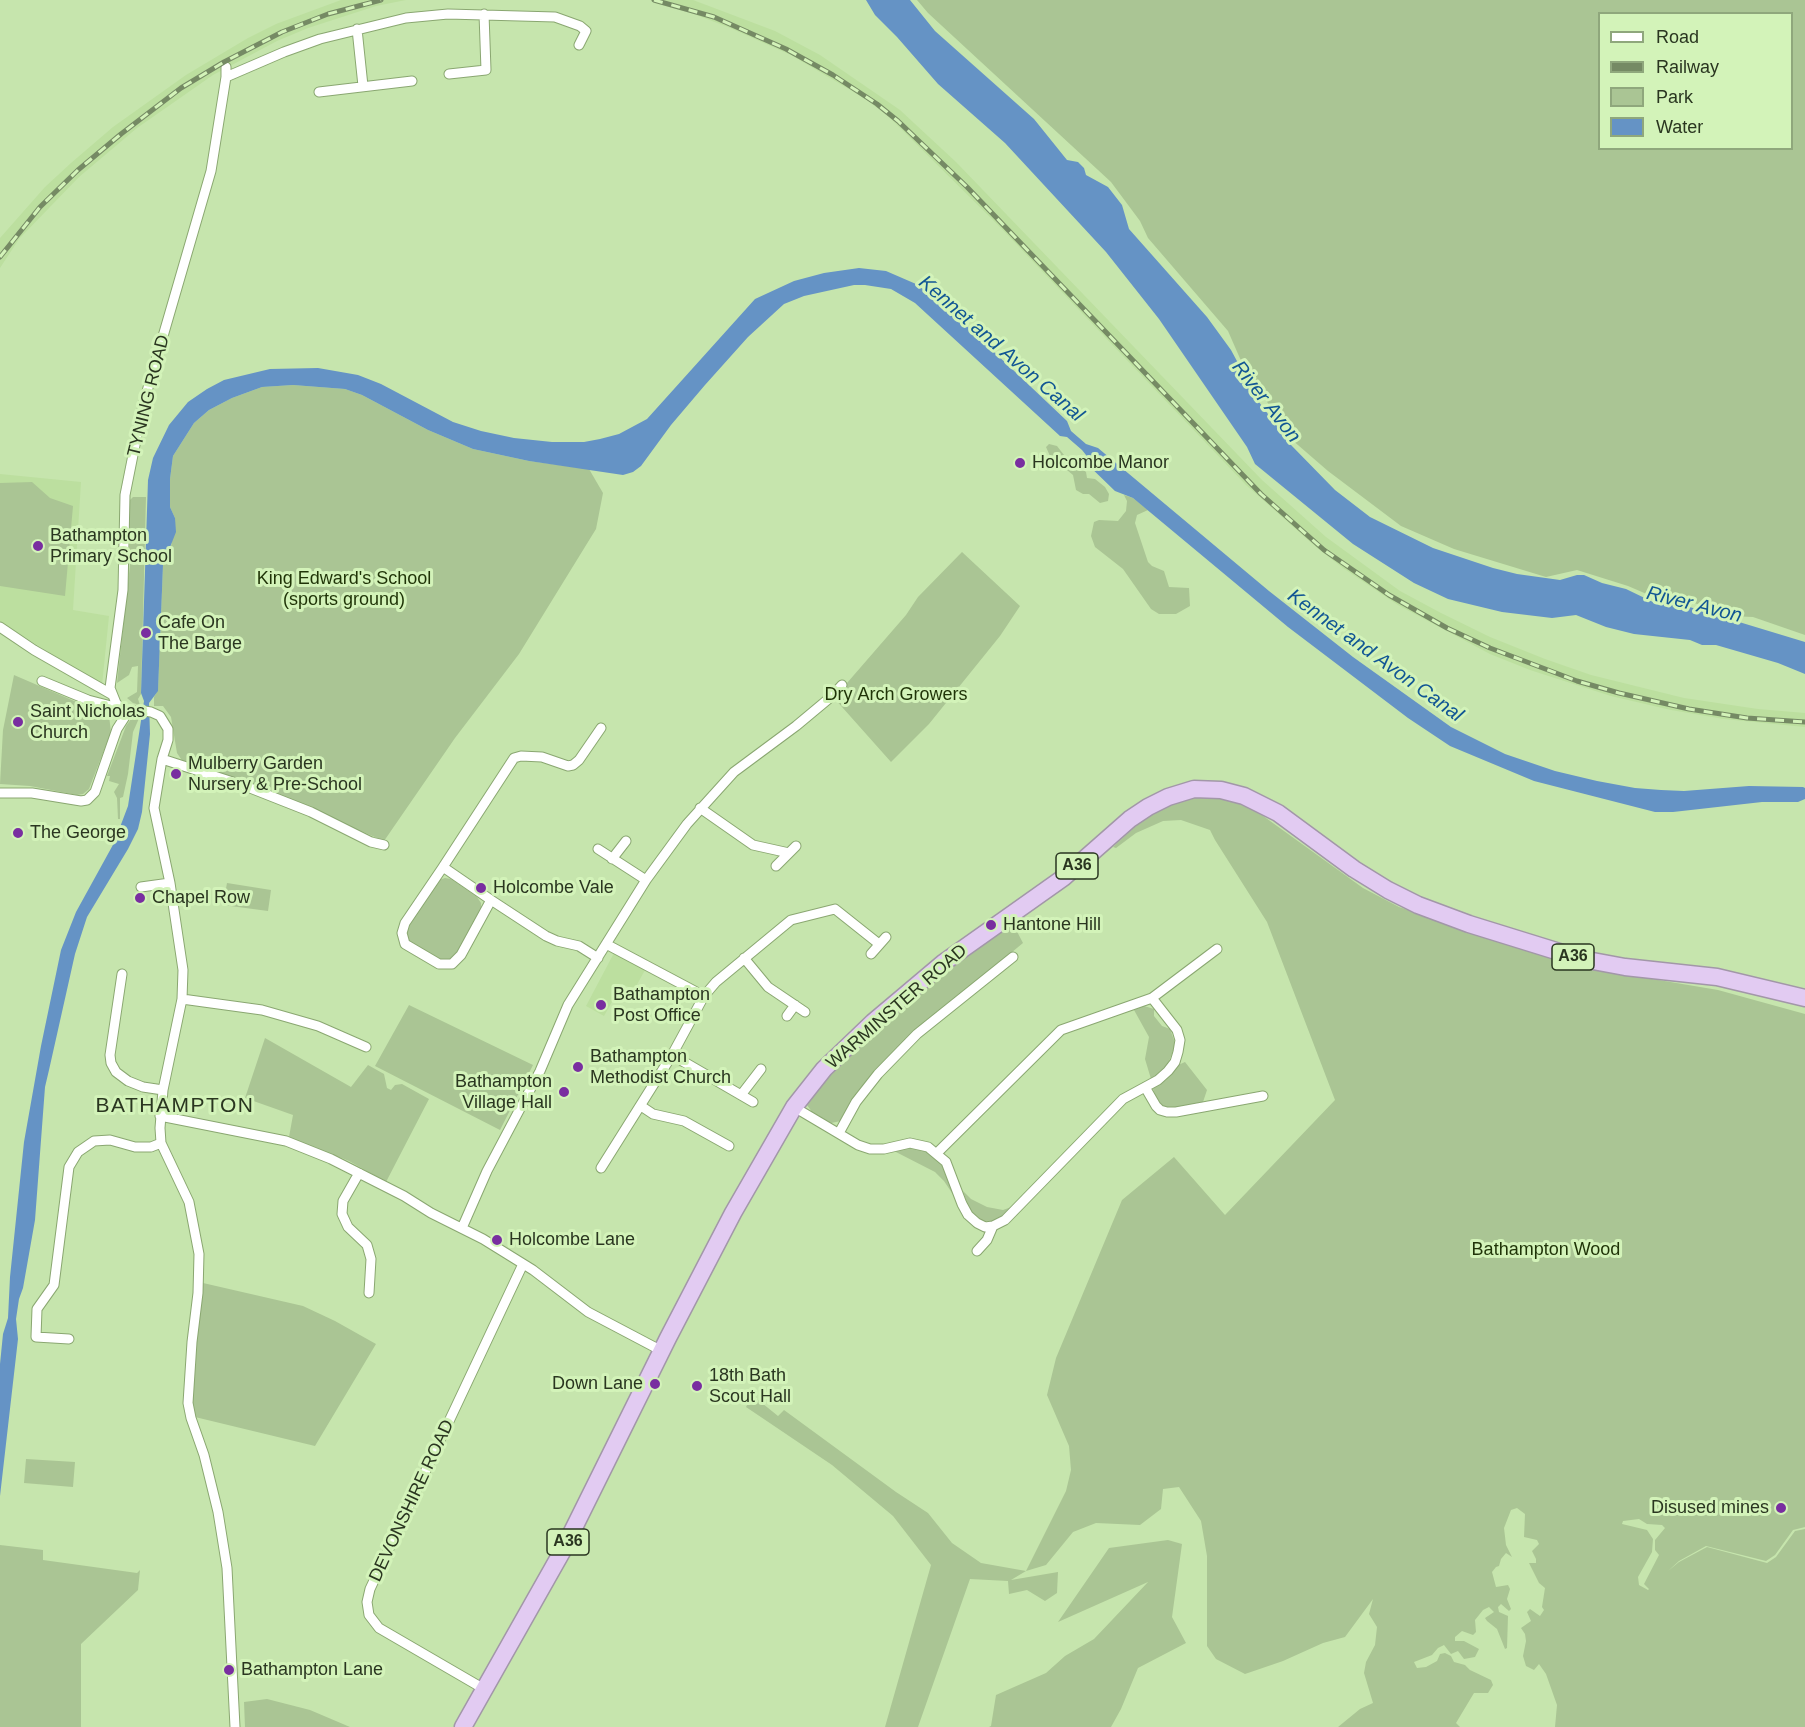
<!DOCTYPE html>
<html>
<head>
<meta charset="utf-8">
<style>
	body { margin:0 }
	#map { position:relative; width:1805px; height:1727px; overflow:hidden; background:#c6e5ad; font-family:Arial,sans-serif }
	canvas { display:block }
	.legend { position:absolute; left:1598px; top:12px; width:195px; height:138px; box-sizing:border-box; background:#d3f3b9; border:2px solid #8fa77c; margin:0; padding:8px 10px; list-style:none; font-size:18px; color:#2a3620 }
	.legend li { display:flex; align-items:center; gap:12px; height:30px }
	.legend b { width:30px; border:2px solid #8fa77c }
</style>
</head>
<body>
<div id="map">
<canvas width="1805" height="1727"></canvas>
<ul class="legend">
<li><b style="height:8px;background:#fff"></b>Road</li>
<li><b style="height:8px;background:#758a64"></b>Railway</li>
<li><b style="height:16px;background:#aac594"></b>Park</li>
<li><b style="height:16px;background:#6593c5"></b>Water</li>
</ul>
</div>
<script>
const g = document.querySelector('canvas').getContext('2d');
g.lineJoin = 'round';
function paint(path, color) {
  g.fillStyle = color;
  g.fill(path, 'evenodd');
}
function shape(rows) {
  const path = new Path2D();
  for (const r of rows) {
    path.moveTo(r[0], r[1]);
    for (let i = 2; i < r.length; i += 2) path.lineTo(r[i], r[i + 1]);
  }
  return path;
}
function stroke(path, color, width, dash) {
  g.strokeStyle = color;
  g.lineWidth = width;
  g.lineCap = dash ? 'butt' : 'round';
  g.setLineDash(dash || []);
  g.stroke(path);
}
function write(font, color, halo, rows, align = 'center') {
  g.font = font + ' Arial,sans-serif';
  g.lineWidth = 6;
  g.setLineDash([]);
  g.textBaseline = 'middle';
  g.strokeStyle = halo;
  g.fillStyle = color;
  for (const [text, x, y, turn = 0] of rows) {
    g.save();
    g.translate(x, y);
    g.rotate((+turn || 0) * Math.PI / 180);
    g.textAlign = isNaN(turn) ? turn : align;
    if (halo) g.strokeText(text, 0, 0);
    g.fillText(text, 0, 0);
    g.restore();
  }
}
paint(shape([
	[341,0,406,0,376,6,308,28,277,41,213,75,137,128,79,177,19,239,0,268,0,238,45,187,71,163,113,127,186,75,248,38,276,24],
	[655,0,693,0,775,31,820,55,900,110,956,162,1262,480,1326,537,1400,591,1441,613,1490,637,1545,659,1591,675,1684,698,1758,709,1805,713,1805,727,1724,719,1671,710,1611,696,1530,670,1490,654,1398,605,1343,568,1316,547,1246,485,1001,228,889,117,864,98,791,55,728,27,691,13,654,3],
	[0,474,81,482,73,610,109,616,102,685,0,622],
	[614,953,645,970,634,990,622,984,604,1016,586,1006]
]), '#bcdf9f');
paint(shape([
	[917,0,1805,0,1805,635,1753,617,1731,616,1680,598,1656,598,1628,586,1577,570,1546,577,1454,549,1401,526,1328,471,1291,439,1242,363,1228,331,1148,238,1140,221,1111,182,928,13],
	[1600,14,1792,14,1792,148,1600,148],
	[293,385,345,389,362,395,428,430,473,449,529,461,589,469,603,493,596,529,519,654,455,738,384,841,312,810,185,765,177,753,171,717,163,706,154,706,154,697,158,690,163,565,171,547,175,518,170,507,170,479,173,456,194,423,209,410,232,398,262,387],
	[1049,444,1057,446,1064,455,1071,457,1073,463,1079,466,1086,472,1087,478,1095,479,1105,487,1109,494,1108,501,1100,503,1089,494,1083,494,1076,490,1073,475,1050,456,1046,447],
	[32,482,50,498,73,506,65,596,0,586,0,483],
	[1124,495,1133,498,1148,510,1137,515,1135,523,1148,562,1152,566,1164,571,1169,587,1189,588,1190,606,1176,614,1159,614,1151,609,1123,569,1095,547,1091,536,1094,522,1099,520,1118,521,1126,511,1127,501],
	[133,497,146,497,141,694,138,699,140,705,133,703,127,698,137,692,138,666,132,667,129,675,117,683,130,565,129,501],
	[962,552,1020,606,1000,636,929,724,891,762,834,698,906,615,918,597],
	[14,675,109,716,111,732,89,789,83,794,77,795,30,786,0,784,3,730],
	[140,716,133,732,128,774,123,797,120,798,120,819,118,819,117,798,114,792,119,784,109,781,110,776,107,776,126,726,131,719],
	[1199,796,1216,797,1235,802,1259,813,1363,888,1399,907,1581,967,1718,990,1805,1014,1805,1527,1793,1530,1775,1555,1766,1561,1706,1546,1679,1561,1668,1571,1679,1562,1707,1547,1767,1563,1776,1557,1795,1531,1805,1529,1805,1727,1555,1727,1557,1705,1546,1674,1539,1664,1534,1670,1526,1666,1523,1656,1526,1641,1525,1634,1521,1628,1531,1621,1527,1612,1530,1609,1540,1616,1544,1610,1542,1607,1545,1588,1539,1583,1529,1563,1536,1563,1536,1559,1532,1551,1539,1544,1537,1540,1524,1537,1525,1514,1517,1508,1511,1510,1504,1528,1506,1545,1512,1557,1506,1553,1501,1559,1499,1566,1496,1567,1492,1572,1496,1587,1508,1585,1510,1589,1507,1599,1511,1609,1509,1611,1501,1604,1498,1607,1499,1612,1508,1616,1507,1648,1505,1649,1497,1629,1487,1621,1485,1618,1494,1612,1489,1607,1483,1610,1475,1620,1476,1632,1473,1635,1462,1631,1455,1637,1455,1641,1464,1641,1479,1649,1475,1657,1464,1659,1458,1651,1451,1654,1444,1645,1438,1648,1432,1655,1414,1662,1417,1668,1426,1667,1437,1661,1440,1654,1445,1653,1451,1656,1454,1662,1465,1665,1470,1670,1491,1680,1493,1685,1488,1693,1474,1693,1456,1723,1460,1727,1338,1727,1360,1709,1373,1703,1364,1673,1366,1662,1375,1645,1377,1627,1369,1614,1373,1599,1345,1637,1323,1643,1283,1661,1245,1674,1216,1659,1207,1646,1207,1556,1201,1521,1179,1487,1163,1489,1161,1509,1140,1525,1096,1523,1073,1532,1046,1565,1026,1571,1011,1580,1058,1572,1057,1593,1045,1601,1027,1590,1009,1594,1008,1581,970,1579,918,1727,885,1727,931,1565,893,1516,832,1465,746,1407,752,1395,778,1416,784,1410,896,1492,928,1513,952,1543,981,1563,1026,1571,1066,1491,1071,1470,1069,1446,1047,1395,1056,1358,1122,1200,1174,1157,1225,1215,1335,1100,1267,922,1215,840,1210,830,1181,820,1163,821,1136,833,1116,848,1113,847,1147,816,1168,804],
	[1639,1519,1647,1524,1662,1525,1665,1528,1655,1540,1655,1550,1659,1555,1644,1584,1649,1589,1648,1590,1639,1585,1638,1577,1652,1552,1653,1539,1647,1530,1622,1524,1623,1521],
	[445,878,451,879,477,897,481,903,481,910,458,953,450,960,440,960,409,941,405,934,408,924,439,880],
	[227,883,271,890,268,911,223,905],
	[1012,922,1023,943,914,1033,841,1121,831,1123,812,1112,807,1105,809,1096,828,1075,892,1013,957,957],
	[409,1005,533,1065,500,1130,375,1066],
	[1144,1006,1154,1009,1154,1016,1162,1026,1170,1029,1174,1040,1174,1049,1167,1066,1151,1079,1145,1059,1149,1037,1134,1010],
	[265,1038,351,1087,368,1065,384,1074,387,1088,391,1090,395,1085,402,1084,429,1099,386,1182,349,1161,289,1137,293,1115,245,1098],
	[1185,1062,1207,1090,1203,1102,1173,1108,1162,1106,1158,1103,1153,1089,1154,1086,1166,1080,1176,1066],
	[901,1148,911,1148,928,1152,941,1160,954,1196,944,1181,935,1172,894,1151],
	[963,1191,971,1199,987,1207,1003,1210,1017,1205,1008,1214,993,1221,983,1221,970,1211],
	[203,1283,303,1306,335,1321,376,1344,315,1446,195,1417,192,1396,194,1350],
	[26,1459,75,1462,73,1487,24,1483],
	[1168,1540,1182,1544,1172,1617,1186,1643,1138,1668,1121,1709,1111,1727,989,1727,991,1726,996,1695,1046,1673,1065,1656,1094,1639,1148,1582,1058,1622,1109,1548],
	[0,1545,43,1550,43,1560,137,1573,140,1570,138,1590,81,1644,81,1727,0,1727],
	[267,1699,310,1710,350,1727,245,1727,244,1702]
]), '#aac594');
paint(shape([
	[866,0,910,0,935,31,1034,119,1067,160,1078,162,1084,168,1086,175,1108,187,1122,205,1129,229,1207,317,1231,350,1259,402,1291,445,1335,490,1370,517,1433,548,1493,568,1517,574,1560,580,1577,575,1584,575,1602,583,1626,589,1655,603,1683,605,1805,642,1805,674,1778,663,1716,645,1702,645,1690,640,1634,634,1606,627,1576,615,1552,618,1502,612,1448,599,1414,583,1353,544,1255,464,1247,447,1159,319,1106,252,1005,143,938,84,897,37,875,15],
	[859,268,886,271,916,284,931,295,956,316,1067,421,1071,431,1086,444,1098,448,1269,591,1353,657,1451,727,1505,754,1555,771,1597,781,1635,788,1661,790,1684,791,1749,786,1803,787,1805,788,1805,799,1798,802,1762,802,1673,812,1655,812,1534,781,1450,746,1408,718,1288,627,1133,498,1115,491,1084,461,1086,455,1082,450,1067,437,1060,436,915,303,891,289,865,285,854,285,804,296,784,304,748,337,705,385,671,425,641,466,633,472,623,475,529,461,473,449,428,430,362,395,345,389,293,385,262,387,232,398,209,410,194,423,173,456,170,479,170,507,175,518,176,532,163,565,158,691,149,703,150,734,142,812,138,829,128,849,87,917,75,954,49,1070,45,1087,35,1220,23,1288,19,1299,16,1319,18,1339,0,1496,0,1364,3,1334,8,1318,10,1277,24,1142,41,1046,61,950,76,912,114,843,128,806,144,701,141,693,148,480,153,458,169,425,188,402,207,389,224,380,270,369,318,368,358,375,381,384,453,422,481,431,514,438,552,442,584,442,600,439,619,434,647,419,755,299,794,281,824,273]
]), '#6593c5');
const street = shape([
	[357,29,363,86],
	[449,74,486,70,484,14],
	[226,77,284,52,320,39,406,18,448,14,555,17,580,26,586,31,579,45],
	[319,92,412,81],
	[0,627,34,650,111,694],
	[42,681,88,700,119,708],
	[126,715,116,703,110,688,123,590,125,495,143,405,211,171,226,77,226,67],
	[162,759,245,786,311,812,371,842,384,845],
	[0,793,32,793,81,801,87,800,95,792,117,729,126,715,138,710,151,712,160,716,168,729,168,740,162,759,154,808,170,883,183,970,182,999,163,1090,160,1128,161,1143,189,1202,199,1254,198,1293,192,1342,188,1403,191,1418,204,1455,218,1512,227,1568,235,1727],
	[700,808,753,845,789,853,796,846],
	[598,849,646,880],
	[612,859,626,841],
	[776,866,789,853],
	[443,867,491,900,461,955,452,964,439,964,405,944,402,933,405,923,443,867],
	[443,867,514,758,521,756,542,757,568,766,573,765,579,760,601,728],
	[141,887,170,883],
	[491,900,546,936,557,941,579,946,598,958],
	[871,954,886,937],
	[744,958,768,987,805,1012],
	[122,974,110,1055,111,1063,116,1072,128,1081,143,1087,163,1090],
	[704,996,716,982,791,920,835,909,879,944],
	[1152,998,1217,949],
	[182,999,262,1010,318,1026,366,1047],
	[787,1016,795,1005],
	[672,1055,753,1102],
	[1145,1087,1156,1106,1160,1110,1167,1112,1176,1112,1263,1096],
	[741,1095,761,1069],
	[641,1106,653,1114,684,1121,729,1146],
	[794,1107,858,1145,870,1149,884,1149,910,1143,928,1147,946,1162,962,1204,968,1215,977,1223,985,1227,993,1226,1005,1220,1123,1099,1158,1080,1168,1071,1175,1062,1178,1052,1180,1040,1177,1030,1152,998,1061,1030,937,1153],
	[160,1116,286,1141,331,1159,404,1196,431,1213,483,1239,533,1270,588,1312,662,1351],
	[839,1133,856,1102,878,1074,917,1034,1013,957],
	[601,1168,672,1055,704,996,606,944],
	[359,1173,343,1201,342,1214,348,1227,367,1245,371,1259,369,1293],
	[462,1228,487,1171,540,1071,568,1005,646,880,687,824,734,772,796,726,832,696,842,685],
	[977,1251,987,1240,993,1226],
	[69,1339,36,1337,37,1309,54,1285,69,1167,78,1152,94,1141,110,1140,135,1147,151,1147,161,1143],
	[484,1689,379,1628,369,1615,367,1602,370,1589,523,1264]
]);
const highway = shape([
	[463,1727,563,1550,668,1338,733,1213,794,1107,824,1069,873,1022,943,963,1063,878,1130,819,1148,807,1168,797,1194,789,1221,790,1244,796,1278,813,1354,869,1388,890,1418,905,1469,924,1582,959,1625,967,1717,977,1805,998]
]);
stroke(street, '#8aa771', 11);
stroke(highway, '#a297a8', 19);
stroke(street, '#fff', 9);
stroke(highway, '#e2cbf2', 16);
const rail = shape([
	[654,0,714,17,786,49,833,75,877,104,898,121,967,187,1261,494,1324,550,1389,595,1447,628,1490,648,1577,681,1619,693,1689,709,1747,718,1805,722],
	[0,257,40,207,78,170,121,134,181,88,224,62,282,32,328,14,381,0]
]);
stroke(rail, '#758a64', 5);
stroke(rail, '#d3f3b9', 3, [9]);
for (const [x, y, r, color] of [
	[1020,463,6,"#792ea0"],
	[38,546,6,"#792ea0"],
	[146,633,6,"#792ea0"],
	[18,722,6,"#792ea0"],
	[176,774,6,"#792ea0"],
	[18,833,6,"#792ea0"],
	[481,888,6,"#792ea0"],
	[140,898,6,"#792ea0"],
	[991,925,6,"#792ea0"],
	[601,1005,6,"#792ea0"],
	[578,1067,6,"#792ea0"],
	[564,1092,6,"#792ea0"],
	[497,1240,6,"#792ea0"],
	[655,1384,6,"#792ea0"],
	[697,1386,6,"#792ea0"],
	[1781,1508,6,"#792ea0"],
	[229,1670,6,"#792ea0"]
]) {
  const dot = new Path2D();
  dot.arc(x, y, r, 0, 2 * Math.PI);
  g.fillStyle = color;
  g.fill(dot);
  stroke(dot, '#d3f3b9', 2);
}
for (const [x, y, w] of [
	[1077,866,42],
	[1573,957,42],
	[568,1542,42]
]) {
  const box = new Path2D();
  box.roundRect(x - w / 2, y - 13, w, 26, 4.5);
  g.fillStyle = '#d3f3b9';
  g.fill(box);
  stroke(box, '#2a3620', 1.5);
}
write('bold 16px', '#2a3620', null, [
	["A36",1077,866],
	["A36",1573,957],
	["A36",568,1542]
]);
write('18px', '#2a3620', '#d3f3b9', [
	["TYNING ROAD",149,396,-76],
	["WARMINSTER ROAD",897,1007,-41],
	["DEVONSHIRE ROAD",412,1501,-65]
]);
write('18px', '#2a3620', '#d3f3b9', [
	["Holcombe Manor",1032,463],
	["Bathampton",50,536],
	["Primary School",50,557],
	["Cafe On",158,623],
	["The Barge",158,644],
	["Saint Nicholas",30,712],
	["Church",30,733],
	["Mulberry Garden",188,764],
	["Nursery & Pre-School",188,785],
	["The George",30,833],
	["Holcombe Vale",493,888],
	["Chapel Row",152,898],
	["Hantone Hill",1003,925],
	["Bathampton",613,995],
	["Post Office",613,1016],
	["Bathampton",590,1057],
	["Methodist Church",590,1078],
	["Bathampton",552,1082,"right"],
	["Village Hall",552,1103,"right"],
	["Holcombe Lane",509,1240],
	["18th Bath",709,1376],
	["Scout Hall",709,1397],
	["Down Lane",643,1384,"right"],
	["Disused mines",1769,1508,"right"],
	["Bathampton Lane",241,1670]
], 'left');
write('18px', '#1f3307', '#d3f3b9', [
	["King Edward's School",344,579],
	["(sports ground)",344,600],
	["Dry Arch Growers",896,695],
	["Bathampton Wood",1546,1250]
]);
write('italic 20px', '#115694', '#d3f3b9', [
	["Kennet and Avon Canal",1001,349,41],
	["River Avon",1266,402,52],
	["River Avon",1694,605,14],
	["Kennet and Avon Canal",1375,656,36]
]);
g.letterSpacing = '1.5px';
write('21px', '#2a3620', '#d3f3b9', [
	["BATHAMPTON",175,1106]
]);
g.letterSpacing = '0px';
</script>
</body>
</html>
